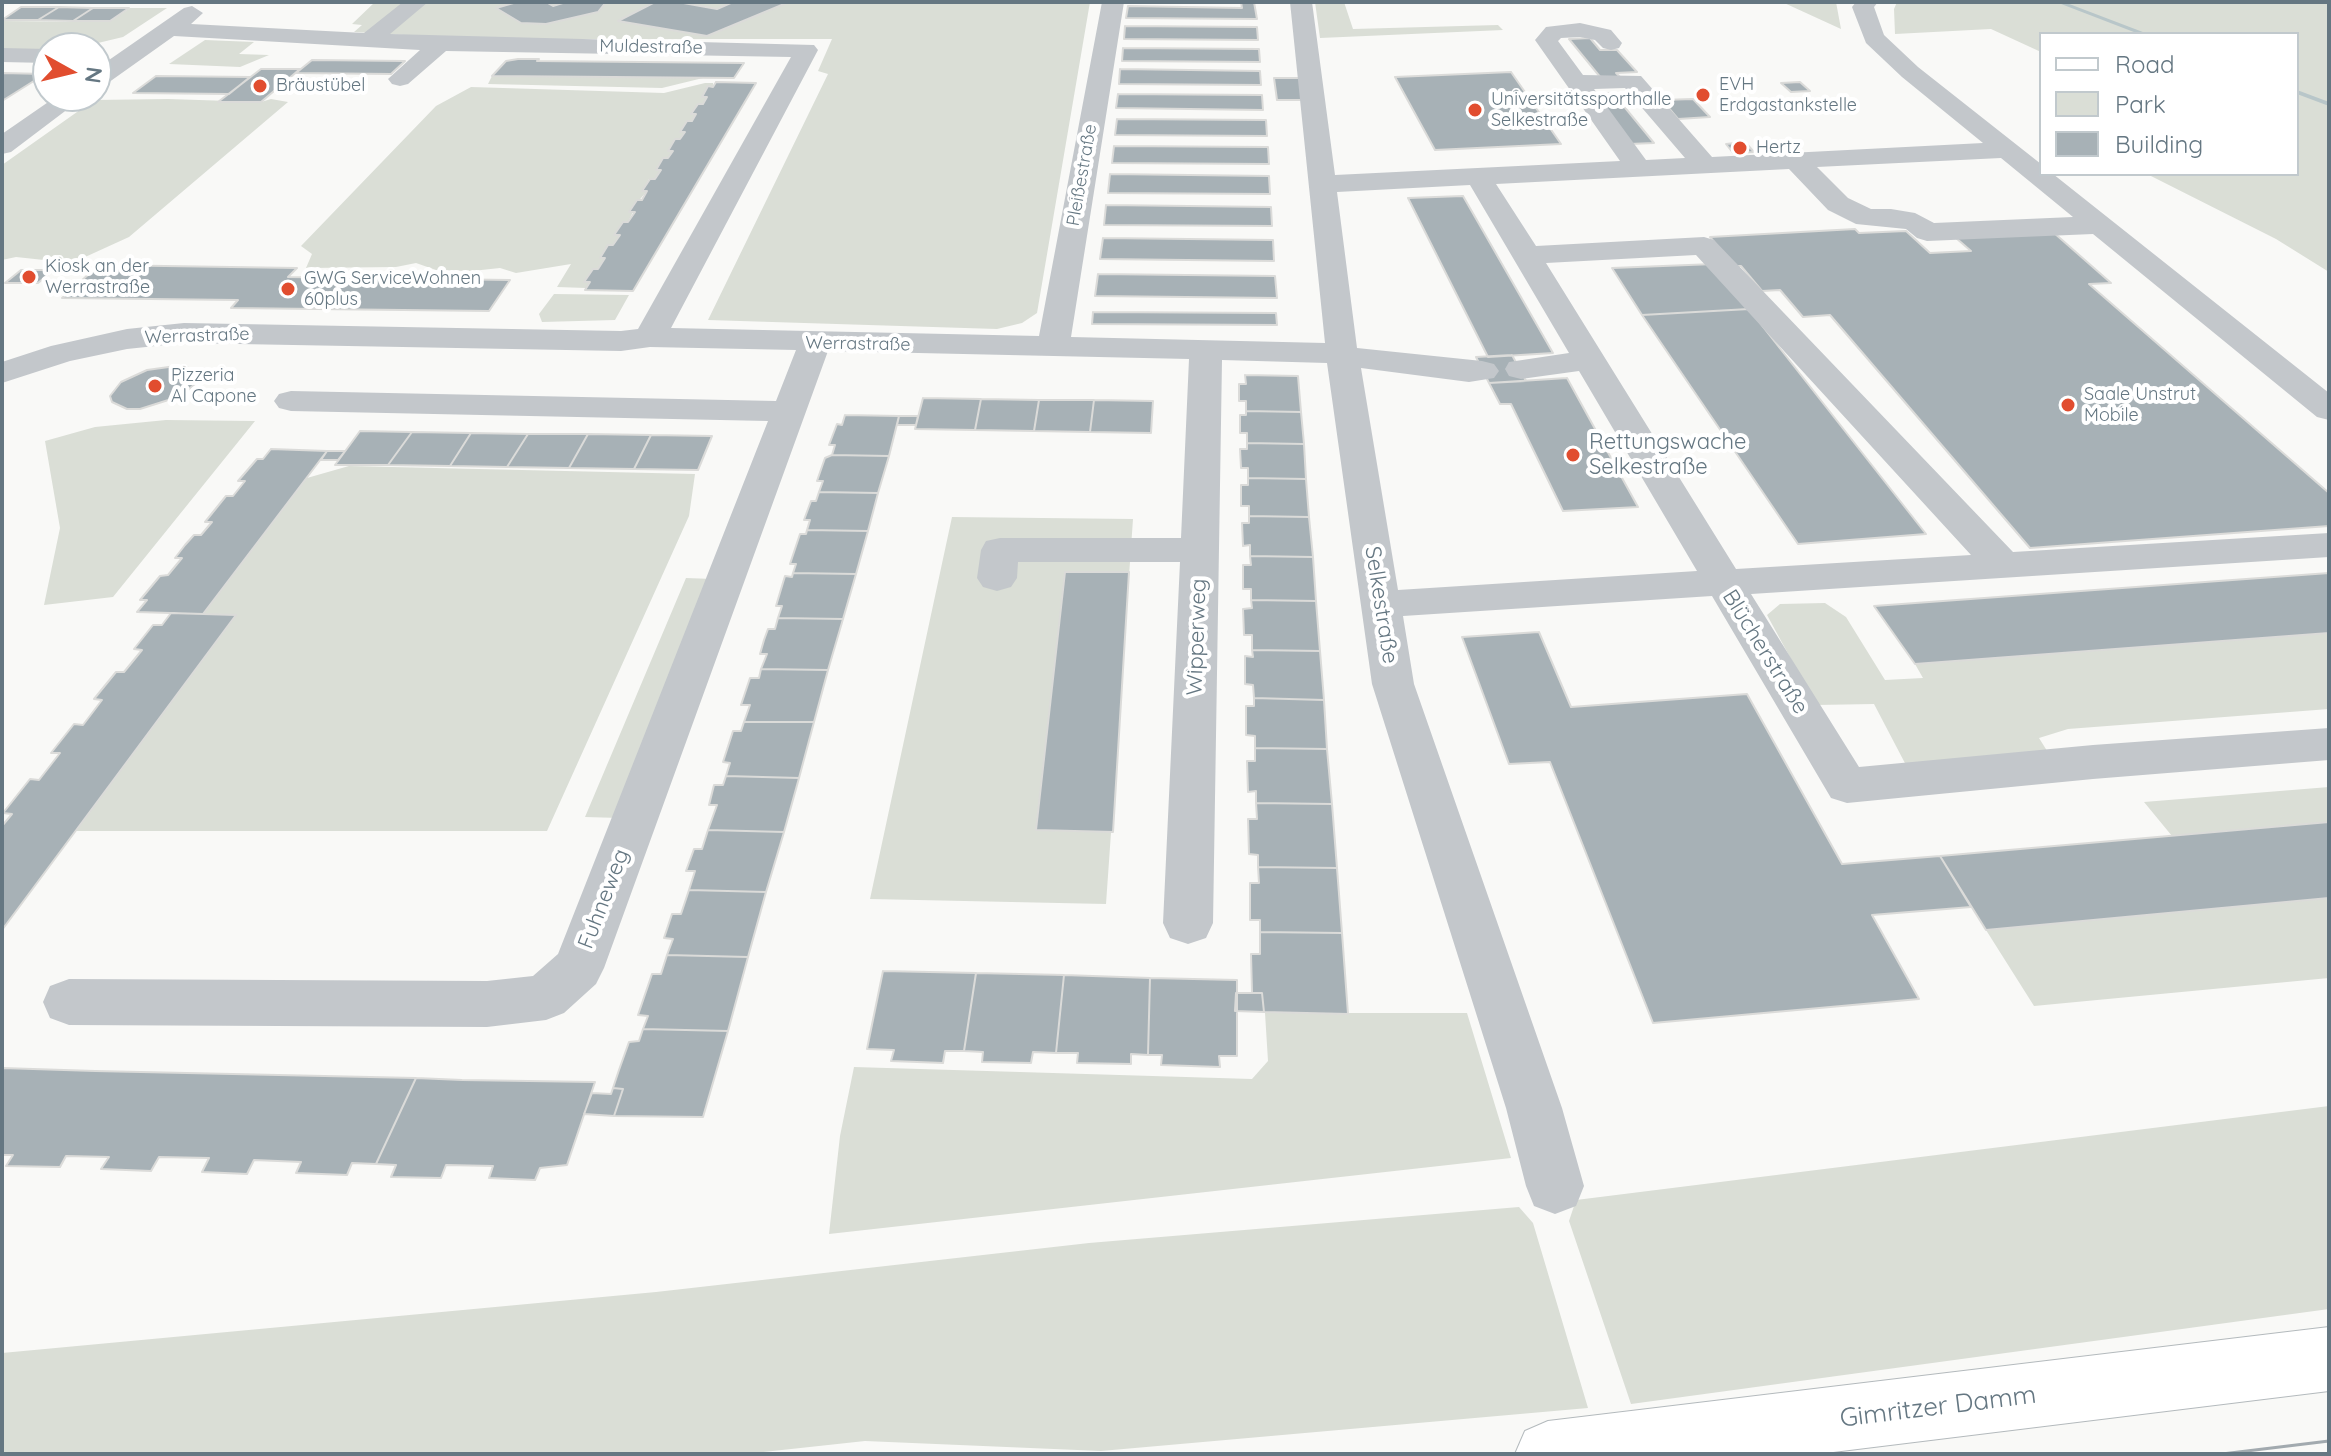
<!DOCTYPE html>
<html>
<head>
<meta charset="utf-8">
<style>
	body { margin:0 }
	#map { position:relative; width:2331px; height:1456px; overflow:hidden; background:#f9f9f7; font-family:Quicksand,sans-serif }
	canvas { display:block }
	.frame { position:absolute; inset:0; border:4px solid #657782; pointer-events:none }
	.legend { position:absolute; left:2039px; top:32px; width:260px; height:144px; box-sizing:border-box; background:#fff; border:2px solid #c1c9cd; margin:0; padding:10px 14px; list-style:none; font-size:24px; color:#657782 }
	.legend li { display:flex; align-items:center; gap:16px; height:40px }
	.legend b { width:40px; border:2px solid #c1c9cd }
	.north { position:absolute; left:32px; top:32px; width:80px; height:80px; box-sizing:border-box; background:#fff; border:2px solid #c1c9cd; border-radius:50%; rotate:98deg; font-size:22px; font-weight:700; line-height:32px; text-align:center; color:#657782 }
	.north::after { content:''; display:block; margin:auto; width:28px; height:36px; background:#e14d2f; clip-path:polygon(50% 0,100% 100%,50% 72%,0 100%) }
</style>
</head>
<body>
<div id="map">
<canvas width="2331" height="1456"></canvas>
<div class="frame"></div>
<ul class="legend">
<li><b style="height:10px;background:#fff"></b>Road</li>
<li><b style="height:22px;background:#daded6"></b>Park</li>
<li><b style="height:22px;background:#a7b1b6"></b>Building</li>
</ul>
<div class="north">N</div>
</div>
<script>
const g = document.querySelector('canvas').getContext('2d');
g.lineJoin = 'round';
function paint(path, color) {
  g.fillStyle = color;
  g.fill(path, 'evenodd');
}
function shape(rows) {
  const path = new Path2D();
  for (const r of rows) {
    path.moveTo(r[0], r[1]);
    for (let i = 2; i < r.length; i += 2) path.lineTo(r[i], r[i + 1]);
  }
  return path;
}
function stroke(path, color, width, dash) {
  g.strokeStyle = color;
  g.lineWidth = width;
  g.lineCap = dash ? 'butt' : 'round';
  g.setLineDash(dash || []);
  g.stroke(path);
}
function write(font, color, halo, rows, align = 'center') {
  g.font = font + ' Quicksand,sans-serif';
  g.lineWidth = 8;
  g.setLineDash([]);
  g.textBaseline = 'middle';
  g.strokeStyle = halo;
  g.fillStyle = color;
  for (const [text, x, y, turn = 0] of rows) {
    g.save();
    g.translate(x, y);
    g.rotate((+turn || 0) * Math.PI / 180);
    g.textAlign = isNaN(turn) ? turn : align;
    if (halo) g.strokeText(text, 0, 0);
    g.fillText(text, 0, 0);
    g.restore();
  }
}
paint(shape([
	[375,2,1090,2,1037,313,1022,323,997,329,708,320,828,74,818,71,832,39,471,39,354,32,362,25,352,24],
	[1315,2,1344,2,1353,29,1498,25,1503,30,1320,38],
	[1782,2,1836,2,1841,29],
	[1897,2,2329,2,2329,272,2276,239,2147,174,2297,174,2297,34,2041,34,2041,52,1991,29,1895,34,1894,9],
	[130,8,167,8,123,37,77,48,2,50,2,21,109,22],
	[205,40,254,42,239,54,269,55,240,67,169,64],
	[492,76,703,78,662,88,488,84],
	[705,83,713,83,713,87,708,87,702,97,707,97,703,104,698,104,692,113,696,114,692,121,687,121,680,131,685,132,680,139,675,139,668,150,673,151,668,158,663,158,656,169,661,170,655,179,649,179,643,190,647,191,630,211,633,212,628,222,623,222,615,234,620,235,613,245,608,245,600,257,605,258,598,269,593,269,585,281,590,282,586,288,557,287,571,264,516,273,500,268,472,271,436,270,416,263,396,267,306,268,312,254,301,246,436,106,471,87,664,93],
	[168,99,261,102,271,99,288,102,129,237,72,263,16,257,2,260,2,165,94,100],
	[554,294,629,295,615,320,542,322,539,314],
	[166,420,255,421,113,597,44,605,60,528,45,441,95,427],
	[349,466,695,474,689,516,547,831,75,831,235,616,203,614,307,478],
	[952,517,1133,519,1106,904,870,899],
	[686,578,713,579,620,818,585,817],
	[1825,603,1846,617,1885,680,1923,678,1915,664,2329,633,2329,709,2068,729,2039,738,2049,754,1907,767,1874,704,1816,705,1767,615,1780,604],
	[2329,787,2329,822,2172,836,2144,802],
	[2329,898,2329,978,2034,1006,1986,930],
	[1265,1013,1467,1013,1511,1158,829,1234,840,1136,854,1067,1252,1079,1268,1061],
	[2329,1106,2329,1309,1631,1404,1569,1221,1576,1200],
	[1519,1207,1533,1223,1588,1408,1101,1451,865,1441,745,1454,2,1454,2,1353,656,1292,1089,1243]
]), '#daded6');
paint(shape([
	[2056,2,2064,2,2148,34,2139,34,2056,2],
	[2297,90,2329,102,2329,106,2297,94,2297,90]
]), '#b8c6c9');
const building = shape([
	[517,2,546,2,553,6,566,2,606,2,598,12,546,24,521,23,496,8,517,2],
	[655,2,678,2,717,9,733,2,789,2,707,36,618,21,655,2],
	[1241,2,1254,2,1257,19,1126,18,1128,6,1242,8,1241,2],
	[21,7,59,7,38,20,2,20,21,7],
	[59,7,93,8,73,21,38,20,59,7],
	[93,8,129,8,110,21,73,21,93,8],
	[1125,26,1257,27,1258,40,1124,39,1125,26],
	[1590,38,1600,50,1617,50,1637,72,1616,73,1620,77,1601,78,1569,39,1590,38],
	[1123,48,1259,49,1260,62,1122,61,1123,48],
	[518,59,539,59,537,61,744,63,734,78,492,76,506,61,518,59],
	[312,60,405,61,391,74,296,73,312,60],
	[261,69,300,69,261,102,218,102,261,69],
	[1120,69,1260,71,1261,85,1119,84,1120,69],
	[1511,72,1561,144,1435,150,1395,77,1511,72],
	[2,73,45,74,2,101,2,73],
	[156,76,250,77,229,94,133,93,156,76],
	[1274,78,1302,78,1305,100,1277,100,1274,78],
	[716,82,756,83,633,291,585,290,590,282,584,282,593,269,598,269,605,258,600,258,608,245,613,245,620,235,614,235,623,222,628,222,635,212,629,212,637,200,642,200,647,191,642,191,650,179,655,179,661,170,656,170,663,158,668,158,673,151,668,151,675,139,680,139,685,132,680,132,687,121,692,121,696,114,691,114,698,104,703,104,707,97,702,97,708,86,713,87,716,82],
	[1800,82,1810,91,1791,92,1781,83,1800,82],
	[1613,93,1654,143,1629,144,1590,94,1613,93],
	[1118,94,1262,95,1263,110,1116,108,1118,94],
	[1693,99,1710,117,1678,119,1662,100,1693,99],
	[1117,119,1266,120,1267,136,1115,135,1117,119],
	[1745,142,1754,152,1733,153,1726,144,1745,142],
	[1114,146,1268,147,1269,164,1112,163,1114,146],
	[1110,174,1269,176,1270,194,1108,193,1110,174],
	[1463,196,1553,353,1488,357,1408,198,1463,196],
	[1106,205,1271,207,1272,226,1104,225,1106,205],
	[1855,229,1859,233,1906,231,1930,253,1971,251,1956,238,2053,232,2111,283,2089,284,2329,493,2329,526,2030,548,1830,315,1803,317,1780,290,1762,291,1741,266,1734,266,1710,237,1855,229],
	[1103,238,1273,240,1274,261,1100,259,1103,238],
	[1714,264,1749,309,1642,315,1612,268,1714,264],
	[99,265,297,268,288,277,510,280,489,311,231,308,238,300,62,298,99,265],
	[21,270,54,270,38,283,5,283,21,270],
	[1098,274,1275,276,1277,298,1095,296,1098,274],
	[1749,309,1926,534,1798,544,1642,315,1749,309],
	[1093,312,1276,313,1277,325,1092,324,1093,312],
	[1512,355,1526,381,1489,383,1476,357,1512,355],
	[176,366,187,367,197,376,196,383,181,396,140,409,127,409,112,402,110,396,121,382,147,370,176,366],
	[1245,375,1298,376,1301,412,1246,411,1246,401,1239,401,1239,384,1246,384,1245,375],
	[1567,378,1638,507,1563,511,1511,404,1500,404,1489,383,1567,378],
	[923,398,981,399,975,430,915,429,923,398],
	[981,399,1039,400,1034,431,975,430,981,399],
	[1039,400,1094,400,1090,432,1034,431,1039,400],
	[1094,400,1153,401,1151,433,1090,432,1094,400],
	[1246,411,1301,412,1304,444,1247,443,1247,433,1240,433,1240,415,1246,415,1246,411],
	[845,415,899,416,889,456,832,455,835,445,829,445,837,424,842,425,845,415],
	[899,416,918,416,916,425,897,425,899,416],
	[360,431,412,432,388,465,335,465,360,431],
	[412,432,471,433,450,466,388,465,412,432],
	[471,433,528,434,507,467,450,466,471,433],
	[528,434,588,434,569,468,507,467,528,434],
	[588,434,651,435,634,469,569,468,588,434],
	[651,435,712,436,698,470,634,469,651,435],
	[1247,443,1304,444,1306,479,1248,478,1248,468,1241,468,1240,449,1247,449,1247,443],
	[271,449,327,451,203,614,137,612,147,600,140,600,160,576,168,575,182,558,175,558,185,545,194,535,201,535,212,522,205,522,226,496,233,496,245,481,238,481,257,459,263,459,271,449],
	[327,451,345,451,338,460,321,460,327,451],
	[832,455,889,456,878,493,819,492,823,481,817,481,825,458,832,455],
	[1248,478,1306,479,1309,517,1249,516,1249,506,1241,506,1241,485,1248,485,1248,478],
	[819,492,878,493,868,531,807,530,810,520,804,520,811,501,816,501,819,492],
	[1249,516,1309,517,1313,557,1250,556,1250,545,1243,546,1242,523,1249,523,1249,516],
	[807,530,868,531,856,574,793,573,796,564,790,564,800,534,806,534,807,530],
	[1250,556,1313,557,1316,601,1251,600,1251,589,1243,589,1243,565,1251,565,1250,556],
	[1065,572,1129,572,1113,832,1036,830,1065,572],
	[793,573,856,574,843,619,778,618,782,606,776,606,785,576,792,577,793,573],
	[2329,573,2329,633,1915,664,1874,606,2329,573],
	[1251,600,1316,601,1320,651,1252,650,1252,635,1244,635,1243,609,1252,608,1251,600],
	[171,613,236,615,2,930,2,826,12,814,3,813,30,779,39,780,60,753,51,753,74,724,83,725,102,700,94,699,116,672,124,672,142,650,134,649,153,625,162,625,171,613],
	[778,618,843,619,828,670,761,669,767,654,760,654,764,640,768,629,775,629,778,618],
	[1539,632,1571,707,1747,694,1842,864,1940,856,1971,907,1872,915,1919,999,1653,1023,1550,762,1509,764,1462,637,1539,632],
	[1252,650,1320,651,1324,700,1254,698,1253,685,1245,684,1245,656,1253,657,1252,650],
	[761,669,828,670,814,722,744,722,750,705,741,705,750,678,759,678,761,669],
	[1254,698,1324,700,1327,749,1255,748,1255,736,1246,735,1246,706,1254,706,1254,698],
	[744,722,814,722,799,778,726,776,730,763,723,762,733,731,741,731,744,722],
	[1255,748,1327,749,1332,804,1256,803,1256,791,1248,792,1247,761,1255,761,1255,748],
	[726,776,799,778,784,832,708,830,717,805,709,805,714,785,723,785,726,776],
	[1256,803,1332,804,1337,868,1258,867,1258,855,1249,854,1248,819,1257,819,1256,803],
	[2329,822,2329,898,1986,930,1940,856,2329,822],
	[708,830,784,832,766,892,689,890,695,871,686,871,694,849,702,849,708,830],
	[1258,867,1337,868,1342,933,1260,932,1260,920,1250,920,1250,883,1259,883,1258,867],
	[689,890,766,892,748,957,667,955,673,939,664,938,672,914,681,914,689,890],
	[1260,932,1342,933,1348,1014,1264,1012,1262,993,1252,993,1251,954,1260,954,1260,932],
	[667,955,748,957,728,1031,643,1029,648,1016,638,1015,652,974,661,974,667,955],
	[883,971,976,973,964,1051,945,1051,943,1063,891,1061,894,1050,867,1049,883,971],
	[976,973,1064,975,1056,1053,1033,1052,1031,1063,982,1062,983,1052,964,1051,976,973],
	[1064,975,1150,978,1148,1055,1131,1054,1131,1064,1077,1063,1078,1053,1056,1053,1064,975],
	[1150,978,1237,980,1237,1056,1219,1056,1220,1067,1161,1065,1162,1055,1148,1055,1150,978],
	[1236,993,1262,993,1264,1012,1235,1011,1236,993],
	[643,1029,728,1031,703,1117,614,1116,623,1089,613,1088,619,1070,629,1042,639,1041,643,1029],
	[2,1068,95,1071,416,1078,376,1164,352,1163,347,1175,296,1173,301,1162,254,1160,247,1174,202,1172,209,1158,159,1157,151,1171,101,1169,109,1157,66,1156,60,1167,6,1166,13,1155,2,1155,2,1068],
	[416,1078,462,1080,595,1082,567,1165,540,1168,535,1180,489,1178,493,1166,446,1165,441,1178,391,1177,396,1165,376,1164,416,1078],
	[613,1088,623,1089,614,1116,584,1114,592,1093,611,1094,613,1088]
]);
paint(building, '#a7b1b6');
stroke(building, '#dbdbd9', 2);
const major = shape([
	[2329,1327,2329,1391,1817,1454,1515,1454,1525,1431,1548,1421,2329,1327]
]);
stroke(major, '#b4babd', 2);
paint(shape([
	[403,2,428,2,390,34,814,45,818,50,671,328,1039,336,1102,2,1124,2,1071,337,1325,343,1290,2,1312,2,1335,175,1620,161,1535,40,1546,27,1580,23,1611,30,1622,43,1619,48,1611,50,1603,48,1595,40,1580,37,1561,38,1558,41,1583,75,1641,76,1712,157,1983,143,1902,77,1866,43,1852,7,1856,2,1878,2,1874,7,1884,35,1918,67,2041,164,2041,174,2053,174,2329,393,2329,420,2317,417,2093,234,1927,241,1917,238,1906,229,1856,224,1828,210,1789,169,1496,184,1536,246,1704,237,1714,240,2013,552,2329,533,2329,557,1751,594,1859,767,2093,745,2329,728,2329,760,2093,779,1847,803,1831,798,1712,596,1403,616,1414,684,1562,1108,1584,1186,1576,1206,1555,1214,1534,1206,1526,1186,1506,1108,1372,684,1327,363,1222,360,1213,923,1206,938,1188,944,1170,938,1163,923,1180,562,1018,562,1017,578,1011,587,997,591,983,587,977,578,981,550,986,541,1000,538,1181,538,1189,359,828,351,604,968,596,984,564,1013,546,1020,487,1027,69,1025,50,1018,43,1002,50,986,69,979,487,981,533,976,558,954,768,421,291,411,279,408,274,401,279,394,291,391,776,401,796,350,650,347,621,351,184,343,127,349,70,361,2,383,2,362,51,346,127,329,184,323,621,331,638,329,791,57,446,51,408,84,400,86,392,84,388,79,420,50,174,36,105,85,96,87,96,69,184,8,192,6,203,13,191,24,364,33,403,2],
	[1625,88,1685,158,1646,160,1594,89,1625,88],
	[2001,158,2073,217,1934,223,1915,213,1891,209,1871,209,1848,198,1817,167,2001,158],
	[1470,185,1569,353,1509,362,1505,369,1509,376,1521,379,1579,371,1697,571,1398,590,1361,368,1469,382,1494,378,1499,371,1494,364,1482,361,1357,348,1337,192,1470,185],
	[1696,255,1971,555,1736,569,1546,263,1696,255],
	[2,48,48,49,48,63,2,62,2,48],
	[57,96,85,96,11,152,2,154,2,134,57,96]
]), '#c3c7cb');
paint(major, '#fff');
stroke(shape([
	[2222,1454,2329,1441]
]), '#a2aaaf', 3);
for (const [x, y, r, color] of [
	[260,86,8,"#e14d2f"],
	[1703,95,8,"#e14d2f"],
	[1475,110,8,"#e14d2f"],
	[1740,148,8,"#e14d2f"],
	[29,277,8,"#e14d2f"],
	[288,289,8,"#e14d2f"],
	[155,386,8,"#e14d2f"],
	[2068,405,8,"#e14d2f"],
	[1573,455,8,"#e14d2f"]
]) {
  const dot = new Path2D();
  dot.arc(x, y, r, 0, 2 * Math.PI);
  g.fillStyle = color;
  g.fill(dot);
  stroke(dot, '#fff', 3);
}
write('18px', '#657782', '#fff', [
	["Muldestraße",651,47,1],
	["Pleißestraße",1082,175,-80],
	["Werrastraße",197,336,-2],
	["Werrastraße",858,344,1]
]);
write('18px', '#657782', '#fff', [
	["EVH",1719,85],
	["Erdgastankstelle",1719,106],
	["Bräustübel",276,86],
	["Universitätssporthalle",1491,100],
	["Selkestraße",1491,121],
	["Hertz",1756,148],
	["Kiosk an der",45,267],
	["Werrastraße",45,288],
	["GWG ServiceWohnen",304,279],
	["60plus",304,300],
	["Pizzeria",171,376],
	["Al Capone",171,397],
	["Saale Unstrut",2084,395],
	["Mobile",2084,416]
], 'left');
write('22px', '#657782', '#fff', [
	["Rettungswache",1589,442],
	["Selkestraße",1589,467]
], 'left');
write('22px', '#657782', '#fff', [
	["Selkestraße",1381,605,81],
	["Wipperweg",1197,637,-88],
	["Blücherstraße",1765,652,58],
	["Fuhneweg",604,899,-69]
]);
write('26px', '#657782', '#fff', [
	["Gimritzer Damm",1938,1407,-7]
]);
</script>
</body>
</html>
